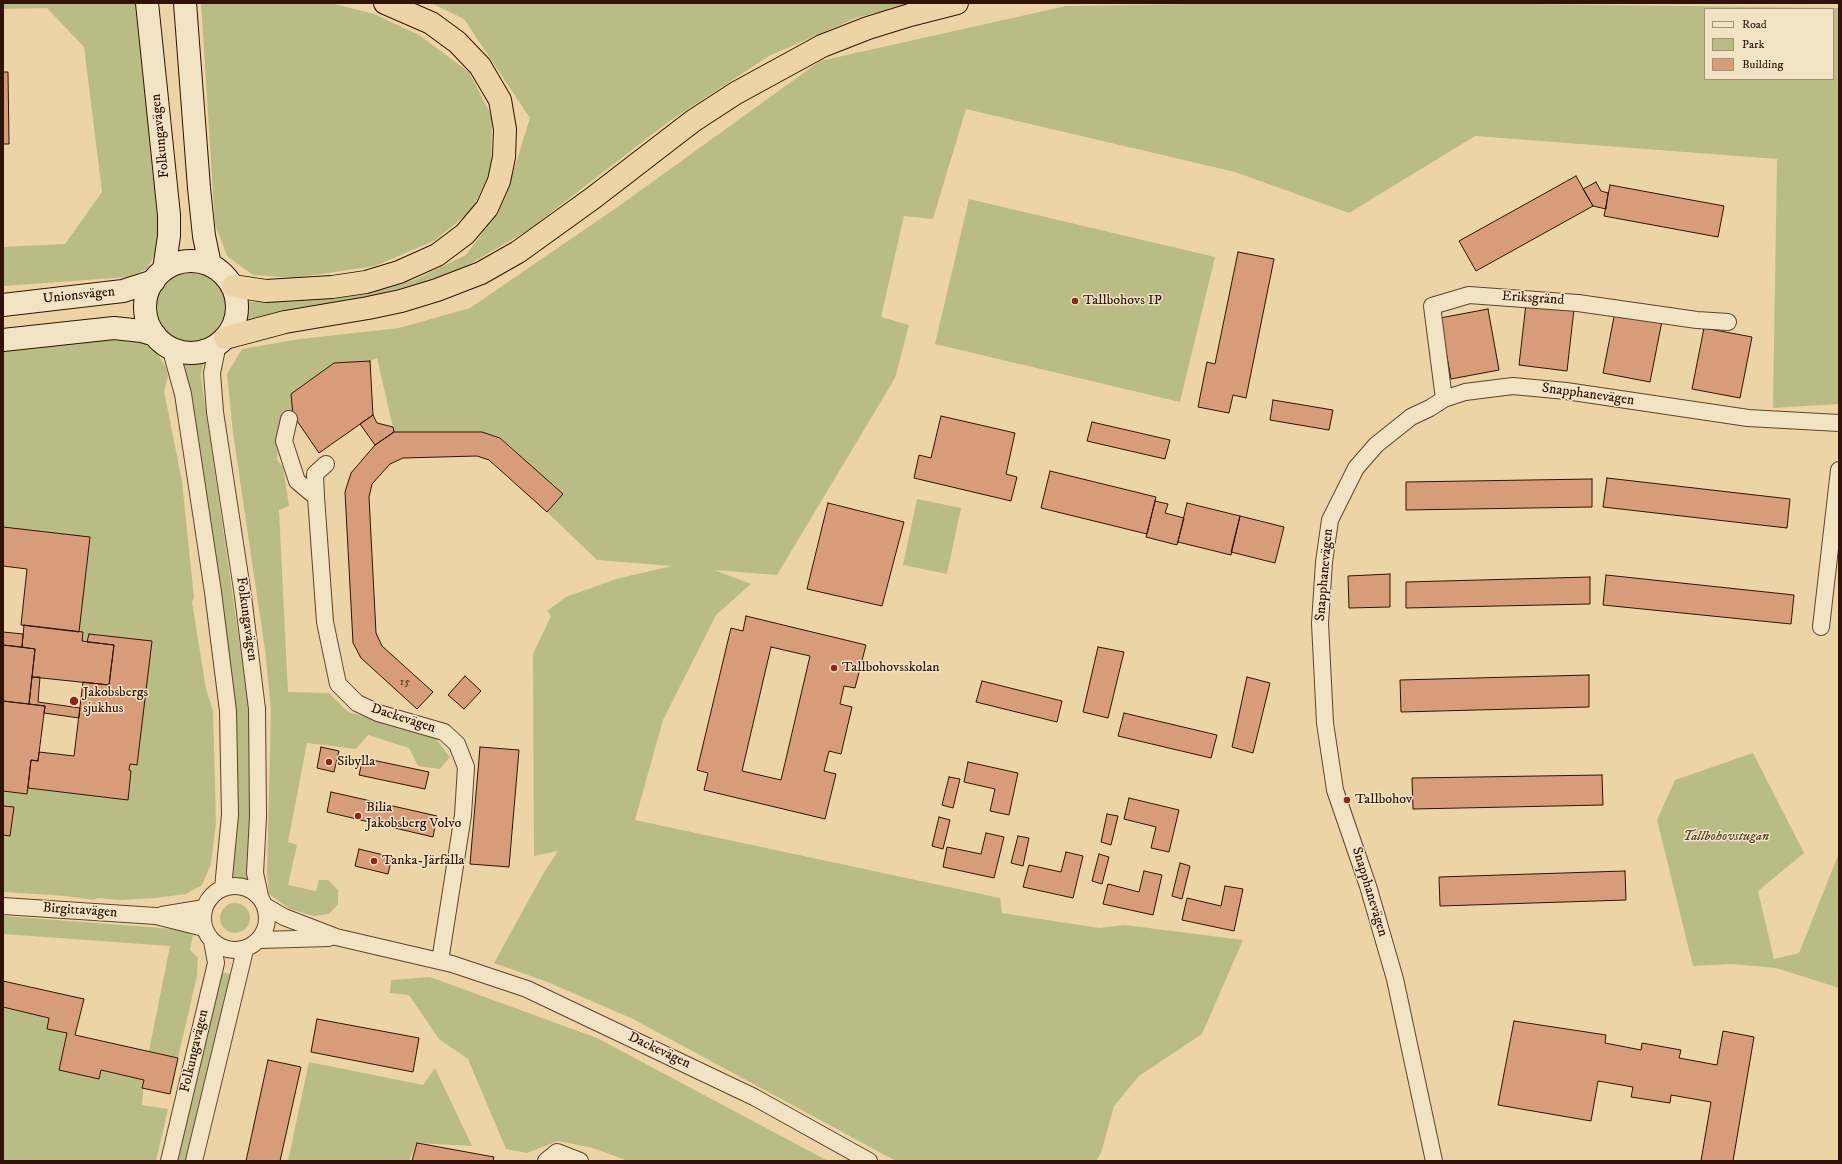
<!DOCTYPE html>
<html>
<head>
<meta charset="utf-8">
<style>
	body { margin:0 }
	#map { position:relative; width:1842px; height:1164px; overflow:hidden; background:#edd4a6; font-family:"IM FELL DW Pica",serif }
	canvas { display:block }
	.frame { position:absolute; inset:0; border:4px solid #301207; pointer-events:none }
	.legend { position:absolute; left:1704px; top:8px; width:130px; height:72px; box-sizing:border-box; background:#f3e3c5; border:1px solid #a58f79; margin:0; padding:5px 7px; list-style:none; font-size:12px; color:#301207 }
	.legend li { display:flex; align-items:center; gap:8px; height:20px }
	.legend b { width:20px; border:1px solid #a58f79 }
</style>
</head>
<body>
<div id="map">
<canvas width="1842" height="1164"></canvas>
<div class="frame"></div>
<ul class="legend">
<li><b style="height:5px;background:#f3e3c5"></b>Road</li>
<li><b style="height:11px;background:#babc85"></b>Park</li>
<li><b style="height:11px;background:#d79d7b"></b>Building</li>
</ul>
</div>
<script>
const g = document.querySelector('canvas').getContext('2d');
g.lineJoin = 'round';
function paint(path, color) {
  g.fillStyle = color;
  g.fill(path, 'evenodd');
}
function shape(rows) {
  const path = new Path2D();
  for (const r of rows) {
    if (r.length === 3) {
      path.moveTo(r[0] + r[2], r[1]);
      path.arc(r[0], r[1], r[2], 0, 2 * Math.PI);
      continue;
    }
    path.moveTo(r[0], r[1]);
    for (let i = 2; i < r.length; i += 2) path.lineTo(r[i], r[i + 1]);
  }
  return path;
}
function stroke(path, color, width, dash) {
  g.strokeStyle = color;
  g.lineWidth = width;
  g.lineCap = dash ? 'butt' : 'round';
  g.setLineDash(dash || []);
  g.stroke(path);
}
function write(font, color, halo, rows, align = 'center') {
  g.font = font + ' "IM FELL DW Pica",serif';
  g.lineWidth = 3;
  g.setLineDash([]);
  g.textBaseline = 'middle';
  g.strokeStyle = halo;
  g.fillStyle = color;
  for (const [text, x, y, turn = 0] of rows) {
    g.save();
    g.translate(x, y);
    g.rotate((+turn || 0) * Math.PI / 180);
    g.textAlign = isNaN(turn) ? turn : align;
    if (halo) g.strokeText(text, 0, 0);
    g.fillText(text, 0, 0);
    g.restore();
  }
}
paint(shape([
	[3,3,139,3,161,217,156,252,147,269,128,277,3,286,3,247,65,244,102,192,84,47,47,8,3,9],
	[201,3,331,3,374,14,419,35,469,72,492,117,491,171,472,210,434,241,375,266,294,278,253,275,227,256,215,224],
	[431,3,912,3,856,18,769,56,671,120,528,230,467,266,425,282,352,301,286,310,247,320,247,302,299,300,358,293,414,280,466,255,495,216,514,169,530,118,464,19],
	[1253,3,1454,3,1839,8,1839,404,1773,408,1777,159,1475,136,1349,213,1235,172,966,109,933,219,904,216,881,317,909,325,895,378,777,575,714,570,751,584,716,615,663,720,635,820,1000,898,1002,913,1099,928,1125,925,1243,940,1202,1034,1139,1076,1114,1106,1101,1153,1096,1161,896,1161,633,1019,550,983,494,963,543,874,558,851,534,856,533,654,551,616,547,611,566,597,616,579,672,566,597,560,547,512,562,494,500,437,482,432,394,432,377,358,370,361,334,363,291,394,293,415,280,430,277,460,283,467,289,506,279,510,288,692,329,693,348,712,433,735,450,757,440,769,418,766,409,748,368,735,356,749,307,743,288,842,297,845,288,885,316,891,319,880,328,880,338,890,338,904,329,914,314,916,290,909,269,894,267,872,271,710,265,650,233,433,227,374,242,349,300,339,399,328,470,308,619,206,820,61,1066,6],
	[1705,9,1833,9,1833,79,1705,79],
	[969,199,1215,257,1180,402,935,344],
	[192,308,36],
	[121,336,142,339,155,349,166,368,168,377,164,391,182,481,194,598,192,602,206,689,213,711,216,823,211,864,202,885,186,894,155,898,121,900,98,898,94,900,66,896,3,892,3,829,11,827,14,807,3,806,3,791,27,794,28,788,128,800,131,771,129,770,130,764,137,765,151,641,89,634,87,642,82,641,79,632,90,537,3,527,3,348],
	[204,358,201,375,203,391,249,708,252,751,250,883,232,880,237,825,238,765,235,708,194,425,182,361],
	[917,499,961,508,947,574,903,565],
	[1753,753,1804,853,1758,891,1774,959,1799,953,1839,853,1839,988,1776,968,1732,964,1693,966,1657,820,1675,780],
	[235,918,15],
	[3,916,162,928,182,930,193,935,190,950,198,958,197,976,178,1058,149,1051,170,946,3,934],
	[220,972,231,974,188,1161,176,1161],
	[430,977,597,1038,828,1161,628,1161,593,1148,558,1141,527,1153,506,1149,468,1059,439,1039,409,995,390,993,391,980],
	[3,1007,49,1018,47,1029,67,1033,59,1070,99,1079,101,1070,144,1080,142,1105,168,1109,156,1161,3,1161],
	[309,1062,423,1085,435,1068,472,1146,417,1143,409,1161,288,1161]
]), '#babc85');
const building = shape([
	[3,72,8,72,9,144,3,144,3,72],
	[1576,176,1593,206,1476,271,1459,241,1576,176],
	[1596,182,1601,191,1608,193,1606,209,1593,206,1583,189,1596,182],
	[1610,185,1724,206,1718,237,1604,216,1610,185],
	[1238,252,1274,259,1246,398,1233,395,1229,413,1198,407,1207,362,1215,364,1238,252],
	[1526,304,1574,309,1567,371,1519,365,1526,304],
	[1488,309,1499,370,1451,379,1440,318,1488,309],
	[1615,312,1662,321,1650,382,1603,373,1615,312],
	[1704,328,1752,337,1740,398,1692,389,1704,328],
	[370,361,373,415,319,453,293,415,291,394,334,363,370,361],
	[1273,400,1333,410,1329,430,1270,420,1273,400],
	[373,415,377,423,393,427,394,432,375,445,360,424,373,415],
	[941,416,1015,433,1006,474,1017,477,1011,501,914,478,919,455,931,458,941,416],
	[1092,422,1170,440,1165,459,1087,441,1092,422],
	[394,432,482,432,500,438,563,494,547,512,489,460,477,456,403,458,390,464,372,484,369,497,376,633,382,646,433,692,417,709,361,658,353,643,345,492,351,473,375,445,394,432],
	[1050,471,1156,497,1147,534,1041,508,1050,471],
	[1607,478,1790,499,1787,528,1603,507,1607,478],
	[1592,479,1592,507,1406,510,1406,482,1592,479],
	[1155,501,1168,504,1165,513,1184,518,1177,545,1146,537,1155,501],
	[828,503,904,522,882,606,807,589,828,503],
	[1187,503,1240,516,1231,555,1178,542,1187,503],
	[1240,516,1284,527,1275,563,1231,552,1240,516],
	[3,527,90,537,79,632,21,625,27,569,3,566,3,527],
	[1390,574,1390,607,1349,608,1348,576,1390,574],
	[1606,575,1794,595,1791,624,1603,605,1606,575],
	[1590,577,1590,604,1406,608,1406,582,1590,577],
	[746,616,866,645,855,688,844,686,840,704,852,707,841,754,829,751,824,771,836,774,825,819,704,790,708,773,697,770,731,628,743,631,746,616],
	[771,647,810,656,781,780,742,771,771,647],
	[24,625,83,632,82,641,114,645,109,685,32,677,35,649,22,647,24,625],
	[3,632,23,634,22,647,3,645,3,632],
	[89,634,152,641,137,765,130,764,129,770,131,771,128,800,28,788,31,760,38,761,39,752,74,756,83,682,109,685,114,645,87,642,89,634],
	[3,645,35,649,29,704,3,701,3,645],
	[1098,647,1124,652,1108,718,1083,712,1098,647],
	[1589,675,1589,707,1401,712,1400,680,1589,675],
	[465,676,481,691,464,709,448,695,465,676],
	[32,677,40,677,38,702,80,708,79,718,44,713,45,706,29,704,32,677],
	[1247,677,1270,683,1253,753,1232,747,1247,677],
	[982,681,1062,701,1057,722,976,702,982,681],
	[3,701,45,706,38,761,31,760,27,794,3,791,3,701],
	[1124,713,1217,735,1211,758,1118,736,1124,713],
	[321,747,339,751,334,772,317,768,321,747],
	[480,747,519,750,509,867,470,864,480,747],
	[363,758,429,772,425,789,359,775,363,758],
	[968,762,1018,773,1009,815,990,811,995,789,964,782,968,762],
	[1602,775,1603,805,1413,809,1412,778,1602,775],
	[949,777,960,779,953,808,942,805,949,777],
	[331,792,437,816,433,837,327,812,331,792],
	[1129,798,1179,810,1169,852,1151,848,1156,827,1124,819,1129,798],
	[3,806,14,807,10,836,3,835,3,806],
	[1107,814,1118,816,1111,845,1101,842,1107,814],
	[939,817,950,820,943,849,932,846,939,817],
	[986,833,1004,837,994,878,943,867,947,847,981,854,986,833],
	[1018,836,1029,838,1023,866,1011,863,1018,836],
	[359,849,392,857,388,874,355,866,359,849],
	[1066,852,1083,856,1073,898,1023,887,1029,865,1061,872,1066,852],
	[1099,854,1109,857,1102,884,1092,881,1099,854],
	[1180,863,1190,866,1182,899,1172,896,1180,863],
	[1144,871,1162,875,1153,915,1103,904,1108,884,1139,892,1144,871],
	[1625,871,1626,900,1440,906,1439,877,1625,871],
	[1225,886,1243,889,1234,931,1182,920,1187,898,1221,906,1225,886],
	[3,981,84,999,75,1035,178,1058,170,1094,142,1088,144,1080,101,1070,99,1079,59,1070,67,1033,47,1029,49,1018,3,1007,3,981],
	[317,1019,419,1038,413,1072,311,1052,317,1019],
	[1514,1021,1606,1035,1605,1043,1641,1050,1642,1043,1681,1050,1679,1058,1717,1065,1723,1031,1754,1037,1733,1161,1701,1161,1711,1102,1671,1095,1670,1103,1631,1097,1633,1087,1598,1081,1591,1121,1498,1105,1514,1021],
	[268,1060,301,1067,280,1161,246,1161,268,1060],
	[417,1143,494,1157,493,1161,412,1161,417,1143]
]);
paint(building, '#d79d7b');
stroke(building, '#301207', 1);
const street = shape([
	[218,344,212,373,215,412,243,596,257,709,258,817,255,873,260,896],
	[170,347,183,394,213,592,228,711,230,815,223,888],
	[1444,399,1432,306,1469,295,1578,303,1697,320,1728,322],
	[289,419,284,441,297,481,316,497,325,622,338,684,357,703,378,713,444,732,457,744,466,767,463,815,440,961],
	[316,497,315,474,326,464],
	[1821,627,1839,470],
	[235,918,32],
	[3,906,156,916,204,928],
	[265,906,284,917,336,937,452,964,527,989,754,1097,869,1161],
	[162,915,204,908],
	[260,940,329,938],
	[169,1161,216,963,212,941],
	[194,1161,245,950],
	[546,1161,557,1152,580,1161],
	[1434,1161,1395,979,1368,886,1335,790,1325,723,1320,623,1324,562,1330,520,1356,468,1376,445,1411,417,1430,408,1444,399,1465,392,1513,386,1566,391,1748,418,1839,423]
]);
const secondary = shape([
	[147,3,169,215,169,236,164,270],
	[185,3,199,188,204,236,210,265],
	[191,307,46],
	[3,305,123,291,154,281],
	[3,340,114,328,142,331,155,335]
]);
const highway = shape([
	[233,286,266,291,332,287,366,282,399,272,437,255,465,234,487,208,499,181,504,157,505,129,500,100,480,66,457,42,431,23,385,3],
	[225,338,285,322,368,308,401,301,437,290,481,273,518,252,593,198,693,121,736,93,822,46,868,28,910,15,957,3]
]);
stroke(street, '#5f422f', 18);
stroke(secondary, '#301207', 24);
stroke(highway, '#301207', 24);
stroke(street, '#f3e3c5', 16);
stroke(secondary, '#f3e3c5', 22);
stroke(highway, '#edd4a6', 22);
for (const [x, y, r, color] of [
	[1075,301,4,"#8f2418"],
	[834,668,4,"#8f2418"],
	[74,701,5,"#8f2418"],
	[329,762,4,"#8f2418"],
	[1347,800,4,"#8f2418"],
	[358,816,4,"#8f2418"],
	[374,861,4,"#8f2418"]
]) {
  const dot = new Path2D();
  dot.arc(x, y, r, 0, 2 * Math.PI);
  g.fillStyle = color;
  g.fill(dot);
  stroke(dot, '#f3e3c5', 1.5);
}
write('12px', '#5a3524', null, [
	["15",405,683]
]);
write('14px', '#301207', '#f3e3c5', [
	["Folkungavägen",161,136,-96],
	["Unionsvägen",79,296,-6],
	["Eriksgränd",1533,299,4],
	["Snapphanevägen",1588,395,8],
	["Snapphanevägen",1325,575,-85],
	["Folkungavägen",246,619,82],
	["Dackevägen",403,719,18],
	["Snapphanevägen",1369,892,73],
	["Birgittavägen",80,911,4],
	["Folkungavägen",195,1051,-77],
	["Dackevägen",659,1051,25]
]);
write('14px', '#301207', '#f3e3c5', [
	["Tallbohovs IP",1083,301],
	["Tallbohovsskolan",842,668],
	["Jakobsbergs",83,693],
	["sjukhus",83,709],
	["Sibylla",337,762],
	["Tallbohov",1355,800],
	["Bilia",366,808],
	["Jakobsberg Volvo",366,824],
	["Tanka-Järfälla",382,861]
], 'left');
write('italic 14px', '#59452d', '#f3e3c5', [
	["Tallbohovstugan",1726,837]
]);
</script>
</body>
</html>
